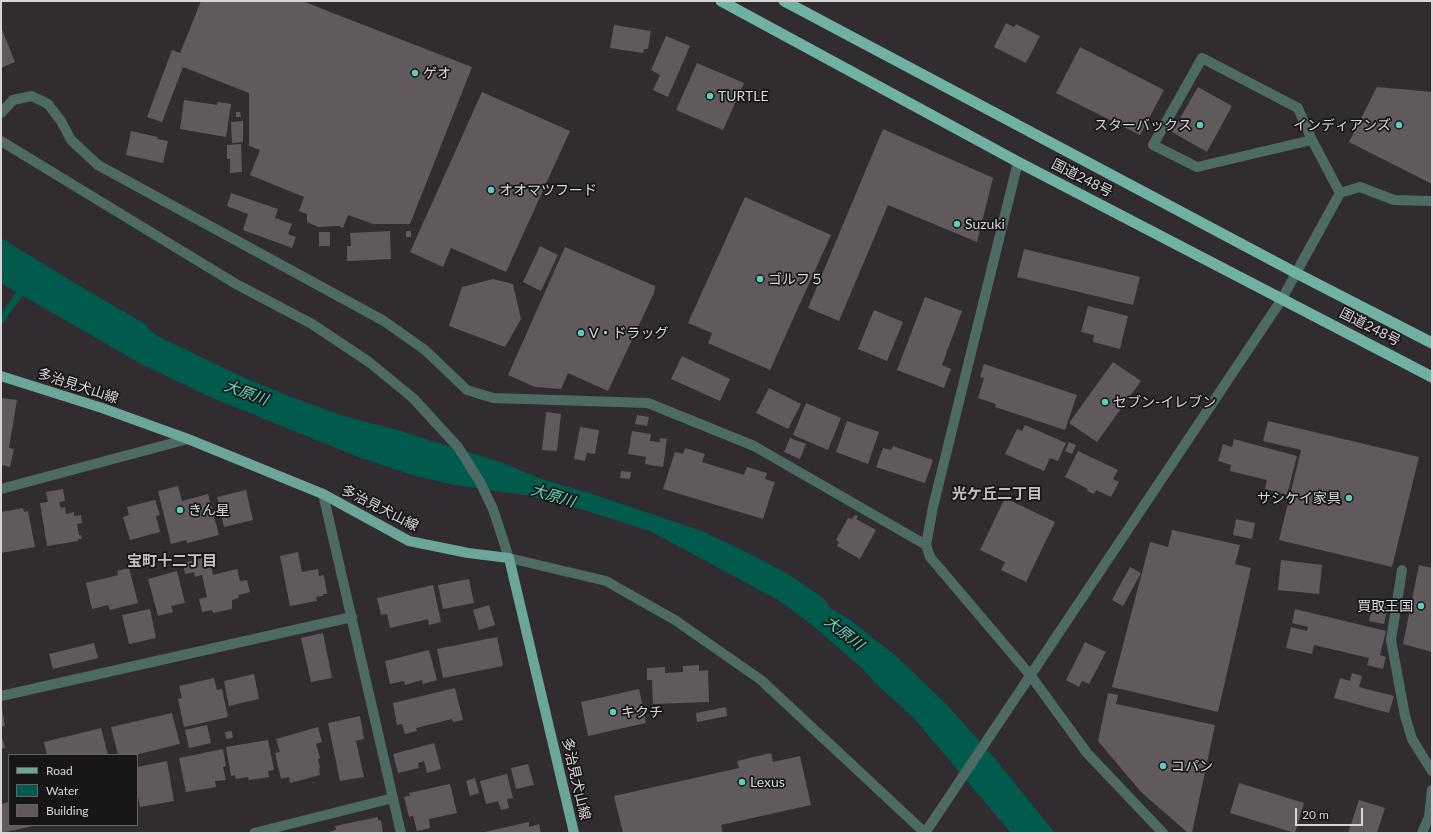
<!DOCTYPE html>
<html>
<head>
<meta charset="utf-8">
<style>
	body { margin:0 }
	#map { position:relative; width:1433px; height:834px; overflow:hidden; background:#312c2f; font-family:Lato,sans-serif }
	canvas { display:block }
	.frame { position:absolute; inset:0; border:2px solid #d9d5d7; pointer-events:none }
	.legend { position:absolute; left:8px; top:754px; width:130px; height:72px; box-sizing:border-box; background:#171516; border:1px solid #656263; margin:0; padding:5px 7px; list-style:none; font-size:12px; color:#d9d5d7 }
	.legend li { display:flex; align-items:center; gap:8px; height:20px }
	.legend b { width:20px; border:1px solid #656263 }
	.scale { position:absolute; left:1295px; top:808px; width:68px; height:18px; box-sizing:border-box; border:2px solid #d9d5d7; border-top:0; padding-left:5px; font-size:12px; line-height:14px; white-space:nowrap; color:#d9d5d7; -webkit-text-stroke:3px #171516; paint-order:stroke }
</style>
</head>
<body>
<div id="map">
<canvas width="1433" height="834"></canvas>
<div class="frame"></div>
<ul class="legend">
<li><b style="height:5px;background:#6ba698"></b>Road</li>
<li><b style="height:11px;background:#015b4d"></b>Water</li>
<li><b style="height:11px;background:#605a5d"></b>Building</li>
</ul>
<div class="scale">20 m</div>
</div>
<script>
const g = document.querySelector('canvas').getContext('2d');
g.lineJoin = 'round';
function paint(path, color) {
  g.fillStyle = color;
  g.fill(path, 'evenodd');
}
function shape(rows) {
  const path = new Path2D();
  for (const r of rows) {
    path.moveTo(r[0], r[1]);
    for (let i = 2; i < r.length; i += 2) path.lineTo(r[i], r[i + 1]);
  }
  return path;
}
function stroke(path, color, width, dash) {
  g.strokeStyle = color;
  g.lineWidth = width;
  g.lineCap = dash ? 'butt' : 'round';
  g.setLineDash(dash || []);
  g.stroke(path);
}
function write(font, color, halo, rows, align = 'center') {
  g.font = font + ' Lato,"Noto Sans JP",sans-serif';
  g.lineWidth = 3.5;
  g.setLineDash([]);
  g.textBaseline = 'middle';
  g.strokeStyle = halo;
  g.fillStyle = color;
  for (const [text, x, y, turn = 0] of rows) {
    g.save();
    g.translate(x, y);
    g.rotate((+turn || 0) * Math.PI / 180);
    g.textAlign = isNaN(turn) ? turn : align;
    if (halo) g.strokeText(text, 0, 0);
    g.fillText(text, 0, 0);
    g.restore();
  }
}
paint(shape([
	[1,238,73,282,143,323,157,336,247,379,294,398,340,415,397,430,503,463,541,479,586,492,702,531,750,554,788,574,824,599,830,608,849,619,896,656,947,705,997,761,1055,833,1011,833,912,716,875,683,863,669,812,625,780,601,650,531,562,503,525,495,454,485,416,476,361,458,215,399,141,364,1,283]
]), '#015b4d');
stroke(shape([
	[1,320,25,286]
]), '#015b4d', 7);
paint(shape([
	[201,1,302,1,472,67,410,224,373,224,348,215,343,228,339,226,318,227,307,222,307,214,299,211,304,197,250,175,260,150,249,146,249,93,183,67,162,122,147,117,172,50,180,53],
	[1006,23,1014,27,1016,24,1040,36,1026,63,994,47],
	[614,25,651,31,648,49,644,49,643,53,610,48],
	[1,27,15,62,3,67,1,69],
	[666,36,690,46,668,97,653,90,660,75,651,70],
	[1080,47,1164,90,1140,135,1056,93],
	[697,63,744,83,723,130,676,110],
	[1198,87,1232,106,1207,152,1172,132],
	[1377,87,1432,92,1432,184,1349,142],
	[482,92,570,131,506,272,451,248,443,267,410,252],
	[184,100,217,105,218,102,231,104,226,137,180,129],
	[236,112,240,112,241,117,236,117],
	[243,121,243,142,232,143,231,122],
	[883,129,993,178,977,242,888,205,839,321,808,308],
	[131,131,158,137,157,139,168,141,163,163,126,155],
	[241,144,242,172,230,173,230,159,227,159,227,145],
	[231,193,278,209,275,218,292,224,288,234,296,237,292,248,243,230,248,214,227,206],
	[745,197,831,235,770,370,708,343,712,333,688,323],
	[390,231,391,259,347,261,347,246,351,246,350,233],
	[406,231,411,231,411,237,406,237],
	[319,232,330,232,330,246,319,246],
	[540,246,558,255,541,291,523,282],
	[565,247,655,286,654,293,608,391,568,373,561,389,535,387,508,375],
	[1024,249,1140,277,1133,305,1017,277],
	[493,279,513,284,521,319,505,347,449,326,462,287],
	[925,297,962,311,942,365,951,369,944,388,897,370],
	[1088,306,1128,316,1120,349,1093,342,1094,335,1081,332],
	[874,310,903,322,887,361,858,349],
	[682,356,730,379,720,401,671,379],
	[1113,362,1141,381,1097,442,1069,423],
	[984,364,1077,395,1065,430,995,407,996,404,978,398,984,378,980,377],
	[769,388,801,404,788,429,756,413],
	[1,398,17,400,9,448,14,449,10,467,2,465,2,469],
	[806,403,841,418,828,450,793,435],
	[546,412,561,414,557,451,542,450],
	[637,415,649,417,647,426,635,424],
	[847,421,879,432,868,464,836,452],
	[1268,421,1419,457,1392,567,1279,540,1301,450,1263,441],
	[1025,425,1066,443,1058,461,1050,458,1044,471,1005,454,1017,429,1022,431],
	[580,427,599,430,595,454,587,453,585,461,574,459],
	[632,431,651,434,650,441,660,442,660,438,667,439,663,467,645,464,646,457,628,454],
	[790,438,806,444,800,459,784,452],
	[1234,439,1297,456,1287,495,1265,489,1267,480,1230,471,1231,465,1218,461,1223,444,1232,447],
	[1069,442,1076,445,1072,454,1065,451],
	[893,446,933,460,925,483,876,467,883,448,891,450],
	[685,448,705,454,702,462,744,475,747,467,767,473,765,479,775,482,763,519,663,489,675,452,683,454],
	[1078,451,1118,470,1113,479,1119,482,1111,497,1096,490,1094,494,1087,491,1088,489,1065,477],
	[621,471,631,472,630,479,620,478],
	[178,486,182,501,208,494,219,535,187,543,186,540,171,544,158,491],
	[63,489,65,501,59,502,61,508,65,507,66,514,74,512,74,516,81,515,82,523,77,524,79,535,81,535,82,539,78,539,78,541,47,546,40,503,48,502,46,492],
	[246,490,253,520,224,527,217,497],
	[1005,498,1055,522,1026,582,1001,570,1005,562,980,550],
	[155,500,160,515,156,516,160,532,130,540,123,517,129,515,127,507],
	[23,508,24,512,28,511,35,547,1,553,1,512],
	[855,515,858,516,856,519,876,530,860,559,837,546,839,542,836,540,848,518,852,519],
	[1236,519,1255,523,1252,539,1233,535],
	[1172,530,1240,545,1235,564,1251,568,1218,712,1112,687,1150,542,1168,547],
	[298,552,302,572,318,569,319,576,324,575,327,594,323,594,323,596,316,597,317,601,290,606,280,556],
	[207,557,207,562,210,561,213,575,237,569,240,581,247,580,250,592,238,595,239,598,232,600,232,609,213,613,212,610,202,612,199,599,207,597,202,575,195,577,194,572,185,574,183,563],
	[1281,560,1322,565,1319,594,1278,590],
	[1419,565,1432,568,1432,652,1403,644],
	[1130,567,1141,573,1123,606,1112,600],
	[129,568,138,603,110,610,108,605,92,609,86,583,118,575,117,571],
	[177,571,185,603,171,606,173,612,158,616,148,579],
	[469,579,474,603,443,609,438,585],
	[433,585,441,622,429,625,428,619,390,628,387,614,381,615,377,598],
	[1373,603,1388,606,1384,624,1369,621],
	[489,605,495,625,479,630,473,610],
	[150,609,156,638,129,644,122,615],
	[1295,609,1386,631,1380,655,1386,657,1383,669,1367,665,1369,658,1314,645,1312,654,1286,648,1291,627,1307,631,1308,627,1292,623],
	[323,633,332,678,311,682,301,638],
	[497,637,503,666,443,678,437,649],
	[1085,642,1106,652,1089,684,1082,681,1079,687,1066,680],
	[94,643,98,658,53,669,49,654],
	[429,650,437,680,423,684,422,680,405,685,404,681,390,684,385,661],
	[699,665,699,671,708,670,709,702,653,704,652,680,647,680,647,668,665,667,665,673,683,672,683,666],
	[1352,673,1362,676,1359,687,1394,696,1389,713,1334,698,1340,678,1350,681],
	[254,674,259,699,229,706,224,681],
	[214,678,217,690,222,689,228,717,184,727,178,699,182,698,179,686],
	[455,688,463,720,453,722,452,719,416,728,417,731,405,734,402,724,397,725,393,703],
	[639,689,646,723,588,736,581,702],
	[1108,693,1118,695,1116,704,1215,725,1192,833,1188,833,1141,792,1098,741],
	[726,707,727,716,697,722,696,713],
	[2,708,5,726,1,727,1,709],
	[172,713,180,744,135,755,118,755,111,727],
	[360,716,364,739,356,741,364,777,340,781,328,723],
	[207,725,211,743,189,748,185,730],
	[318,727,322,742,316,744,320,758,318,759,320,768,319,769,320,775,290,783,289,777,281,779,275,753,280,752,276,739],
	[101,728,108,755,47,755,44,742],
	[232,731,233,738,226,739,225,732],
	[1,733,5,748,1,749],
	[268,740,274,770,268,771,269,777,249,780,248,777,236,779,235,775,231,776,226,747],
	[434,743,441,769,427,773,424,761,418,763,419,768,398,773,393,754],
	[223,749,226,766,223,767,226,780,215,781,216,787,186,792,179,758],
	[771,753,773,762,800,756,811,805,721,825,723,833,623,833,614,796,739,768,737,761],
	[167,761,174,801,140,807,137,790,137,767],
	[528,764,534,785,516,789,511,768],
	[507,774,513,798,507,799,509,808,501,810,498,801,486,804,480,781],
	[475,778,479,793,470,796,466,781],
	[1239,783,1304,803,1295,833,1230,813],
	[450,784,457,813,429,819,430,828,417,831,413,816,409,817,404,797,410,796,409,793],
	[1359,800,1385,808,1377,833,1348,833],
	[9,802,9,825,33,826,1,833,1,804],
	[378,817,378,821,381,820,383,833,325,833,336,830,335,826],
	[529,822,529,827,539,824,541,833,480,833]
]), '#605a5d');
stroke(shape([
	[1312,140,1197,167,1153,145,1202,58,1298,108,1312,140,1340,193],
	[1296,273,1340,193,1360,187,1394,200,1432,201]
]), '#4e6a64', 10);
stroke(shape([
	[1,113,13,100,32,96,48,104,61,121,71,140,98,165,384,321,425,350,467,390,493,398,648,403,754,446,926,545],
	[1018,162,933,507,926,545,930,557,1031,676,1087,753,1163,833],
	[1,489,188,439],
	[323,494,401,833],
	[1402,570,1391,640,1405,716,1412,739,1432,771],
	[1,696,352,617],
	[254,833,393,798],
	[1422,833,1429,817,1432,790]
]), '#4e6a64', 10);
stroke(shape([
	[1,141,236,284,312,324,369,362,413,398,458,447,480,482,493,509,509,558,606,581,675,620,761,680,925,833],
	[925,833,1282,299,1296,273]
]), '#4e6a64', 10);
stroke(shape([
	[1,376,102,408,188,439,323,494,409,541,468,553,509,558,574,833]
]), '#6ba698', 10);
stroke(shape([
	[721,1,1018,162,1432,377],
	[784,1,1296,273,1432,343]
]), '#70b2a2', 11);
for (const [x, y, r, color] of [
	[415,73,4,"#5eceb7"],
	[710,96,4,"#5eceb7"],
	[1200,125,4,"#5eceb7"],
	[1399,125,4,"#5eceb7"],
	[491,190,4,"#5eceb7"],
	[957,224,4,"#5eceb7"],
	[760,279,4,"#5eceb7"],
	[581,333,4,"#5eceb7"],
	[1105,402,4,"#5eceb7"],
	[1349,498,4,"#5eceb7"],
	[180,510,4,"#5eceb7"],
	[1421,606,4,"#5eceb7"],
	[613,712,4,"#5eceb7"],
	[1163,766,4,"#5eceb7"],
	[742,782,4,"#5eceb7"]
]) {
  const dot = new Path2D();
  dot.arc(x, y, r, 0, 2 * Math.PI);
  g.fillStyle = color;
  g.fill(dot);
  stroke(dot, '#171516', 1.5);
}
write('14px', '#d9d5d7', '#171516', [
	["ゲオ",423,73],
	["TURTLE",718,96],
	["スターバックス",1192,125,"right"],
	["インディアンズ",1391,125,"right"],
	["オオマツフード",499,190],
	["Suzuki",965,224],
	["ゴルフ５",768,279],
	["V・ドラッグ",589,333],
	["セブン-イレブン",1113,402],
	["サシケイ家具",1341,498,"right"],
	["きん星",188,510],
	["買取王国",1413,606,"right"],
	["キクチ",621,712],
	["コパン",1171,766],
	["Lexus",750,782]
], 'left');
write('14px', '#d9d5d7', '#171516', [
	["国道248号",1082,178,27],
	["国道248号",1370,327,27],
	["多治見犬山線",78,386,18],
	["多治見犬山線",380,508,27],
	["多治見犬山線",576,779,77]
]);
write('italic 15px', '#6ad8c1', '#171516', [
	["大原川",246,393,20],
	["大原川",553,496,17],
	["大原川",844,633,38]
]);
write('bold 15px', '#c5bfc2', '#171516', [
	["光ケ丘二丁目",997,494],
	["宝町十二丁目",172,561]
]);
</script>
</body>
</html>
